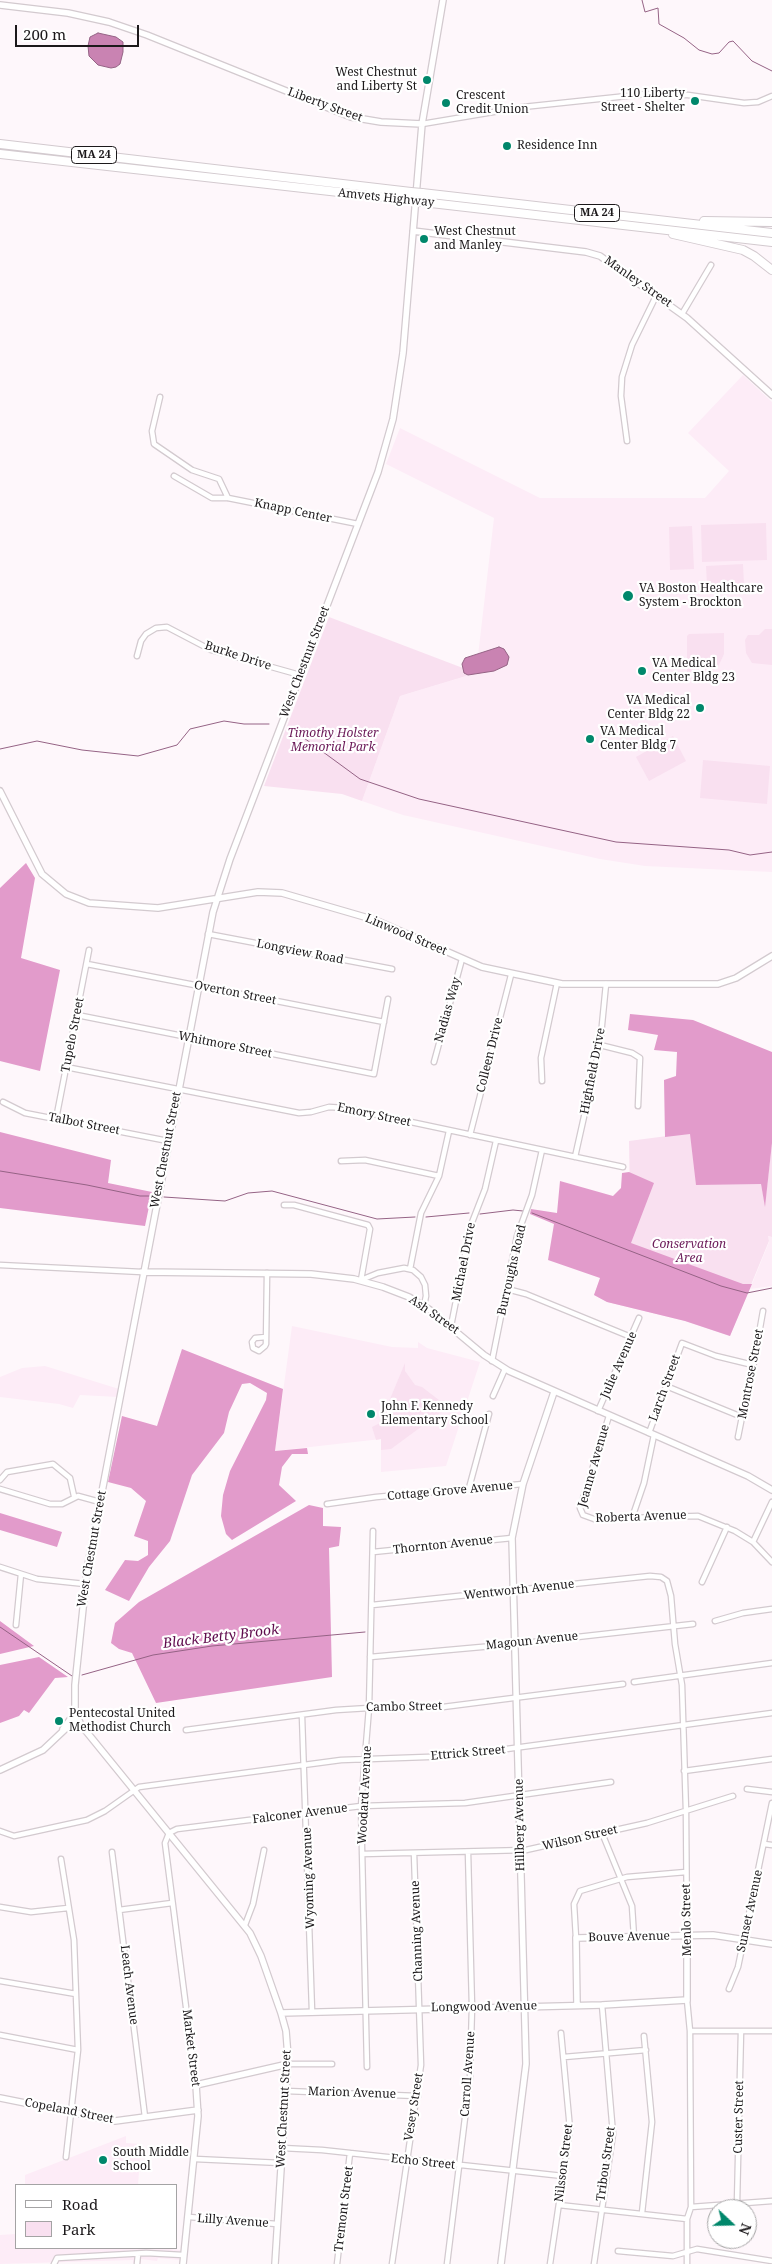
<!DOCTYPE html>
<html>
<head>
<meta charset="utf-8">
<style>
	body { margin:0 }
	#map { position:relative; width:772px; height:2264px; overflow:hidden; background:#fef7fb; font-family:"Noto Serif",serif }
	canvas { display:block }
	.legend { position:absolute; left:15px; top:2184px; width:162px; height:65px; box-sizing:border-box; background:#fff; border:1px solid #a4a3a4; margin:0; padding:6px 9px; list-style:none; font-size:15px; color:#1c191b }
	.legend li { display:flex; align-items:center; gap:10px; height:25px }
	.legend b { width:25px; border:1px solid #a4a3a4 }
	.north { position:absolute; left:707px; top:2199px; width:50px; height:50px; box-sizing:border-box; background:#fff; border:1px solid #a4a3a4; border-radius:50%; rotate:111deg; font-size:14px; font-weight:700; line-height:20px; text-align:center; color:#1c191b }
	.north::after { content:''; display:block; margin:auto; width:18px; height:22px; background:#00876b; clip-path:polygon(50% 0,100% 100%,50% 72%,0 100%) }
	.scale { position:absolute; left:15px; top:25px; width:124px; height:22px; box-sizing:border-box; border:2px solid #1c191b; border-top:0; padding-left:6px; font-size:15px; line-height:18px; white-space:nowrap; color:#1c191b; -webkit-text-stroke:4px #fff; paint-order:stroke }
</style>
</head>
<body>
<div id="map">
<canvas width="772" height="2264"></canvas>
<ul class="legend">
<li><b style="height:6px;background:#fff"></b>Road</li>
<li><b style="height:14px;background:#f9e0f0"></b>Park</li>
</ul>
<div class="north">N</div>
<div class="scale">200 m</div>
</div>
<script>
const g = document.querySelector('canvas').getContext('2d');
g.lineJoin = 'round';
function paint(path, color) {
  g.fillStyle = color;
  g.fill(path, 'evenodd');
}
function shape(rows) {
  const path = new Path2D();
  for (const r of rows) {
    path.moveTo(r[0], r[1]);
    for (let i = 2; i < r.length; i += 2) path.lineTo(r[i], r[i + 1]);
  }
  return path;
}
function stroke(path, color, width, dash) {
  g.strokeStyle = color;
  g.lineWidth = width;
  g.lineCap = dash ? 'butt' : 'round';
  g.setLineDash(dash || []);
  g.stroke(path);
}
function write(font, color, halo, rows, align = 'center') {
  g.font = font + ' "Noto Serif",serif';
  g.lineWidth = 4.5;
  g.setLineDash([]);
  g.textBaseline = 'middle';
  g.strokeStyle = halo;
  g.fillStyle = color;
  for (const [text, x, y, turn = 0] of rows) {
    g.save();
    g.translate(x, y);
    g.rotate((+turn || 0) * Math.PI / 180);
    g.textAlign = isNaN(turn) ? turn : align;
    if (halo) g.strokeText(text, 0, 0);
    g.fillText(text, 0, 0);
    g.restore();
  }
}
paint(shape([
	[743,375,772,402,772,872,645,866,600,859,403,815,362,801,400,696,476,673,494,518,386,464,400,428,540,498,705,498,729,471,688,433],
	[768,1236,772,1237,772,1286,750,1289,769,1242],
	[292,1326,392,1347,418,1348,418,1342,427,1348,480,1362,446,1466,381,1472,381,1439,275,1451],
	[45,1366,119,1389,118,1397,80,1395,73,1408,59,1404,0,1397,0,1377,22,1368],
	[126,2136,126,2143,141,2144,138,2185,25,2185,25,2175],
	[16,2234,16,2248,158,2248,180,2250,179,2260,158,2258,157,2261,141,2259,141,2263,133,2263,133,2260,0,2264,0,2235]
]), '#fdecf7');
paint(shape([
	[766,523,767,560,702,562,701,525],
	[692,526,694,569,670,570,669,527],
	[743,564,744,584,707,585,706,566],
	[329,617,476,673,400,696,362,801,342,794,264,786],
	[765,629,772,629,772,665,752,663,746,653,745,640,748,635,759,635],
	[724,633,724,654,718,667,710,672,687,673,687,636,689,634],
	[673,736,686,761,649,781,636,757],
	[703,760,770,766,767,804,700,798],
	[690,1133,761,1184,765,1204,772,1143,772,1237,768,1236,769,1241,730,1336,685,1321,607,1302,594,1295,630,1200,629,1141],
	[405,1363,405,1371,415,1385,422,1387,448,1407,391,1449,381,1450,381,1439,376,1440,372,1427,380,1423]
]), '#f9e0f0');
paint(shape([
	[26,863,35,878,21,958,60,970,40,1071,0,1061,0,888],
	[630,1014,693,1020,772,1052,772,1143,765,1207,761,1184,696,1185,690,1134,665,1137,664,1080,676,1076,677,1052,654,1050,658,1035,628,1030],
	[0,1132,111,1160,108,1183,152,1192,145,1226,0,1208],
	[629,1172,654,1183,631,1243,743,1284,752,1284,730,1336,685,1321,607,1302,594,1295,600,1278,548,1260,554,1224,530,1214,531,1209,557,1213,560,1181,613,1196,621,1188,622,1173],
	[182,1349,283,1389,275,1451,307,1448,308,1454,292,1454,282,1467,279,1485,296,1501,232,1540,226,1534,221,1516,223,1495,230,1471,266,1400,267,1393,250,1383,242,1384,229,1412,224,1433,192,1475,170,1541,149,1567,129,1601,105,1590,125,1560,138,1561,148,1555,148,1541,134,1536,146,1501,131,1488,108,1482,122,1416,157,1426],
	[309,1505,323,1508,323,1526,341,1527,339,1546,329,1548,332,1677,156,1703,132,1653,119,1649,111,1643,115,1623,139,1602],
	[0,1513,62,1532,57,1547,0,1530],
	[0,1621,34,1646,0,1654],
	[39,1657,68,1677,55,1678,29,1713,24,1710,19,1716,0,1723,0,1665]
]), '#e29bcb');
const water = shape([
	[98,33,116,37,123,42,123,52,120,64,116,67,111,68,98,65,89,56,88,46,90,37,98,33],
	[499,647,504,649,509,657,507,665,494,671,468,675,464,673,462,664,465,658,499,647]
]);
paint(water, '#c983b2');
stroke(water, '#956385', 1);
stroke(shape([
	[642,0,645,12,658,8,659,24,684,38,699,50,712,54,719,53,729,42,733,41,752,61,772,71],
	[289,727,360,779,419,799,616,842,729,850,750,855,772,852],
	[0,749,37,741,82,750,138,756,177,745,190,729,224,721,244,724,269,724],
	[0,1171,87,1185,140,1196,149,1196],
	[164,1197,225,1201,248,1193,272,1191,377,1219,415,1217],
	[532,1213,721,1286,747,1293,772,1288],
	[480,1214,513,1210,523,1211],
	[426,1217,469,1213],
	[0,1627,72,1676],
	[82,1675,153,1655,212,1646,365,1632]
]), '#956385', 1);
const street = shape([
	[422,124,523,107,646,94,688,95,744,103,758,102,772,96],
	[682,314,711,265],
	[160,397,152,431,154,444,192,470,219,479,228,498],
	[627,441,621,396,622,377,632,345,657,294],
	[174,476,212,498,228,498,358,524],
	[137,656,141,641,146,634,156,628,167,627,211,650,300,675],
	[208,934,392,969],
	[87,964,384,1022],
	[77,1015,374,1074,388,999],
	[600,1045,632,1053,640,1058,638,1106],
	[434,1062,462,959],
	[66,1067,299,1113,311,1112,329,1107,345,1108,623,1167],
	[542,1081,541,1058,557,983],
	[3,1102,25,1113,168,1141],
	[56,1119,89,950],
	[470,1135,511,975],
	[575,1157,600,1045,606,984],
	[341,1161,365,1160,439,1176],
	[284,1205,294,1205,368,1225,370,1229,361,1280],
	[0,1265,142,1272],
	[410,1269,421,1213,439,1176,449,1131],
	[361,1280,378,1273,404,1268,413,1270,421,1277,425,1285,426,1296,424,1306],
	[507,1289,526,1294,631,1337],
	[451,1326,471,1225,485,1189,496,1141],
	[266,1337,255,1338,252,1342,253,1348,259,1351,265,1346,266,1344,267,1273],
	[492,1361,517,1236,532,1195,542,1150],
	[666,1386,742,1417],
	[493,1396,505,1369],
	[598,1411,639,1318],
	[609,1416,580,1508,583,1515,594,1519,698,1516,735,1531,753,1542],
	[649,1433,682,1343,716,1356,753,1365],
	[738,1437,742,1417,745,1413,763,1311],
	[0,1480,7,1472,53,1464,70,1478,74,1496],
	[469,1488,489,1414],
	[0,1489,50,1504,62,1504,78,1496,100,1502],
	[772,1502,753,1542,772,1562],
	[327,1504,376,1497,523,1484],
	[632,1518,644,1483,654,1435],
	[373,1552,512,1538],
	[0,1567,37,1579,85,1584],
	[702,1582,727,1527],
	[372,1605,650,1576,661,1577,667,1581,671,1596,675,1644,682,1685,686,1811,687,1936],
	[715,1621,743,1613,772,1609],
	[16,1625,21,1574],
	[370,1657,515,1644,693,1624],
	[634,1682,772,1663],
	[302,1716,312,2011],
	[186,1730,336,1710,369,1708,443,1707,623,1684],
	[684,1771,772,1759],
	[747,1789,772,1792],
	[0,1831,14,1836,87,1820,105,1811,139,1787,341,1760,455,1756,772,1713],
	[602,1833,632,1906,634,1937],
	[764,1844,772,1845],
	[112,1852,145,2117],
	[362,1854,526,1850,647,1823,733,1796],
	[61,1859,74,1940,78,2050,66,2157],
	[0,1907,31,1912,68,1908],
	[119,1910,172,1903],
	[245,1925,253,1904,264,1850],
	[576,1938,574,1904,580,1891,627,1877,686,1872],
	[0,1981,76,1994],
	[729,1989,738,1967,772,1803],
	[690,2031,772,2031],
	[0,2035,78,2050],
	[564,2057,646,2050],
	[288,2064,332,2064],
	[367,2067,361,1806,369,1708,373,1531],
	[196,2085,165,1843,169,1833,177,1829,361,1806,465,1803,611,1782],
	[286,2091,418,2096],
	[282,2148,322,2150,563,2176],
	[195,2159,281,2163],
	[737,2203,741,2031],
	[559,2205,687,2219],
	[691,2207,772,2201],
	[642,2213,652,2122,644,2036],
	[189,2217,277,2224],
	[618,2251,673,2256,697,2249,772,2261],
	[54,2264,57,2258,146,2253,183,2255],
	[137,2264,138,2254],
	[337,2264,350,2153],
	[392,2264,421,2065,414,1853],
	[447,2264,470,2077,472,2007,468,1852],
	[550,2264,570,2129,561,2033],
	[594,2264,613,2134,602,2005],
	[687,2264,687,2219,691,2207,690,2031,687,2000]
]);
const secondary = shape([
	[0,5,68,13,109,22,147,35,351,117,381,122,422,124],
	[413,231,586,252,600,256,687,318,772,395],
	[0,791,42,874,66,894,89,903,158,908,258,892,282,893,375,920,482,967,562,984,718,984,736,978,772,956],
	[142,1272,311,1274,354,1279,383,1287,409,1297,430,1310,484,1355,509,1371,748,1476,772,1490],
	[63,1729,71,1718,77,1718],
	[0,1770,43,1750,77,1718],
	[577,2005,576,1938,713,1935,772,1944],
	[281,2013,602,2005,687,2000,687,1936],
	[0,2098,115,2121,198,2110],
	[183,2264,198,2116,196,2085,288,2064],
	[275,2264,288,2057,286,2031,281,2013,261,1956,250,1933,81,1725,75,1711,75,1685,87,1570,213,912,230,859,378,472,393,419,403,353,422,124,443,0],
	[501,2264,526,2064,512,1538,523,1484,554,1392]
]);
const highway = shape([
	[0,144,411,192],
	[0,154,410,200],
	[422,193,772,233],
	[422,202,772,242],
	[704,221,772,222],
	[673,234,743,250,754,256,772,270]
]);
stroke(street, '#d3cacf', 7);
stroke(secondary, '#d3cacf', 8);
stroke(highway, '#d3cacf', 10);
stroke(street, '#fff', 4.5);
stroke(secondary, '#fff', 5.5);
stroke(highway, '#fff', 8);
const highwayBridge = shape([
	[411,192,422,193],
	[410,200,422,202]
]);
stroke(highwayBridge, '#d3cacf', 10, []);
stroke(highwayBridge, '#fff', 8);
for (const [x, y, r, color] of [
	[427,80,5,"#00876b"],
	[695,101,5,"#00876b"],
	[446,103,5,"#00876b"],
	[507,146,5,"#00876b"],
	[424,239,5,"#00876b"],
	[628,596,6,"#00876b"],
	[642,671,5,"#00876b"],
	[700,708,5,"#00876b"],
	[590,739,5,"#00876b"],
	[371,1414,5,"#00876b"],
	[59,1721,5,"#00876b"],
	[103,2160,5,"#00876b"]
]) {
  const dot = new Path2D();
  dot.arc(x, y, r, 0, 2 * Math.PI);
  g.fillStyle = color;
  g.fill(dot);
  stroke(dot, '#fff', 2);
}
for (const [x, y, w] of [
	[94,155,45],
	[597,213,45]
]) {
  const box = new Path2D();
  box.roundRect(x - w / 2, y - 8.5, w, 17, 4);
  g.fillStyle = '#fff';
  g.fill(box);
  stroke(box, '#1c191b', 1);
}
write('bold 11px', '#1c191b', null, [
	["MA 24",94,155],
	["MA 24",597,213]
]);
write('12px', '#1c191b', '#fff', [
	["West Chestnut",417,73,"right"],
	["and Liberty St",417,87,"right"],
	["110 Liberty",685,94,"right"],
	["Street - Shelter",685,108,"right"],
	["Crescent",456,96],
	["Credit Union",456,110],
	["Residence Inn",517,146],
	["West Chestnut",434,232],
	["and Manley",434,246],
	["VA Boston Healthcare",639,589],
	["System - Brockton",639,603],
	["VA Medical",652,664],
	["Center Bldg 23",652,678],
	["VA Medical",690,701,"right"],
	["Center Bldg 22",690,715,"right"],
	["VA Medical",600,732],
	["Center Bldg 7",600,746],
	["John F. Kennedy",381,1407],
	["Elementary School",381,1421],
	["Pentecostal United",69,1714],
	["Methodist Church",69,1728],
	["South Middle",113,2153],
	["School",113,2167]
], 'left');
write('12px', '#1c191b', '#fff', [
	["Liberty Street",325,105,20],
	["Amvets Highway",386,198,6],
	["Manley Street",638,282,35],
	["Knapp Center",293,511,12],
	["Burke Drive",238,656,18],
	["West Chestnut Street",305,662,-69],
	["Linwood Street",406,935,23],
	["Longview Road",300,952,11],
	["Overton Street",235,993,11],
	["Nadias Way",448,1010,-74],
	["Tupelo Street",73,1035,-79],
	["Whitmore Street",225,1045,11],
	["Colleen Drive",490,1055,-76],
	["Highfield Drive",593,1071,-79],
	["Emory Street",374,1115,12],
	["Talbot Street",84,1124,11],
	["West Chestnut Street",166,1150,-79],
	["Michael Drive",464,1262,-79],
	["Burroughs Road",512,1270,-77],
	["Ash Street",434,1315,35],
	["Julie Avenue",619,1365,-66],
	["Montrose Street",751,1374,-79],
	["Larch Street",665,1388,-70],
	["Jeanne Avenue",594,1466,-74],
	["Cottage Grove Avenue",450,1491,-5],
	["Roberta Avenue",641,1517,-2],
	["Thornton Avenue",443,1545,-6],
	["West Chestnut Street",92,1549,-80],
	["Wentworth Avenue",519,1590,-6],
	["Magoun Avenue",532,1641,-6],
	["Cambo Street",404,1707,-1],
	["Ettrick Street",468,1753,-5],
	["Woodard Avenue",365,1795,-87],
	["Falconer Avenue",300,1814,-7],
	["Hillberg Avenue",520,1825,-91],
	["Wilson Street",580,1838,-13],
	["Wyoming Avenue",309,1878,-92],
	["Sunset Avenue",750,1911,-78],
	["Menlo Street",687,1920,-91],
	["Channing Avenue",417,1931,-92],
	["Bouve Avenue",629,1937,-1],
	["Leach Avenue",129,1985,83],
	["Longwood Avenue",484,2007,-1],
	["Market Street",191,2048,83],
	["Carroll Avenue",468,2074,-86],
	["Marion Avenue",352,2093,2],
	["Vesey Street",414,2107,-81],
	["West Chestnut Street",284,2109,-87],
	["Copeland Street",69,2111,11],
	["Custer Street",739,2117,-89],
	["Echo Street",423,2162,6],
	["Nilsson Street",564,2163,-83],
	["Tribou Street",606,2164,-82],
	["Tremont Street",344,2209,-83],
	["Lilly Avenue",233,2221,4]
]);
write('italic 12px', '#6a1857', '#fff', [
	["Timothy Holster",333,734],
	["Memorial Park",333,748],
	["Conservation",689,1245],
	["Area",689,1259]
]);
write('italic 14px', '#5f0b4d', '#fff', [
	["Black Betty Brook",221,1637,-7]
]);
</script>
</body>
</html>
